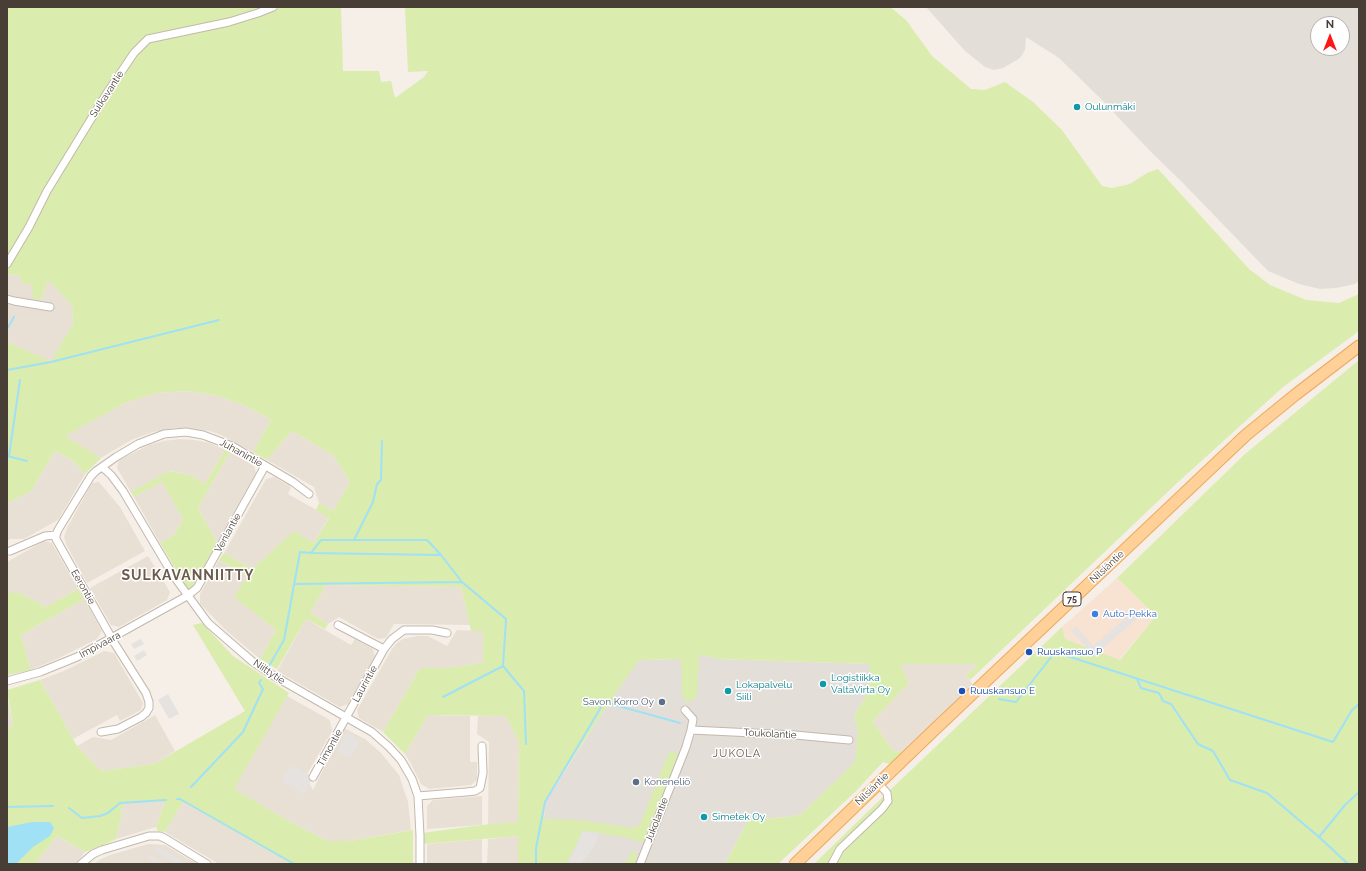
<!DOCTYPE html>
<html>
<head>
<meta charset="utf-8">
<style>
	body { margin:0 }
	#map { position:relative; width:1366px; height:871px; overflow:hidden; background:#f5efe8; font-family:Raleway,sans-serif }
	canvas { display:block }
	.frame { position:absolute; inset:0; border:8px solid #493e36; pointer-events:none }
	.north { position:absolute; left:1310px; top:16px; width:40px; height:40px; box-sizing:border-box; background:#fff; border:1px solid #b6b2af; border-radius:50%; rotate:0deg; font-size:11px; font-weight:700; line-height:16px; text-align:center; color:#493e36 }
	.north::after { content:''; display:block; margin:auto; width:14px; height:18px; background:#ff1518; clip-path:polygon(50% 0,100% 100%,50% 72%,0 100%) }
</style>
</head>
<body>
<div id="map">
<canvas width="1366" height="871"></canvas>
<div class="frame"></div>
<div class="north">N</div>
</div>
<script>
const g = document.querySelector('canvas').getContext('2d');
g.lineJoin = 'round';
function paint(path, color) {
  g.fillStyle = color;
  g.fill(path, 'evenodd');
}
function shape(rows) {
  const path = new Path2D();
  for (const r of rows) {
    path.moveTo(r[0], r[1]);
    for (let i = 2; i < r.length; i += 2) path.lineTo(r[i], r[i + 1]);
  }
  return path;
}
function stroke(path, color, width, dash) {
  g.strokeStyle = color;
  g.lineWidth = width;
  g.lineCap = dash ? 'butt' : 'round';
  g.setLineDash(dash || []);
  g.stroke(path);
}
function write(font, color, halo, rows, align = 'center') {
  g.font = font + ' Raleway,sans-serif';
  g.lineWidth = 3;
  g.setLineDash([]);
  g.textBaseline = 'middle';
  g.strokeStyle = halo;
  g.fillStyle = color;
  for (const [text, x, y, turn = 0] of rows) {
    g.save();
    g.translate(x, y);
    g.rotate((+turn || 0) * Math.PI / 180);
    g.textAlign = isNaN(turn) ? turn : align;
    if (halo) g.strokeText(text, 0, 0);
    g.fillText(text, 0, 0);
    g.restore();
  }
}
paint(shape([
	[7,274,20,276,32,285,41,300,48,279,72,305,73,324,51,362,7,342],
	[188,391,219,396,250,408,271,420,253,452,221,435,210,431,187,428,176,428,153,432,131,440,101,458,64,436,127,402,157,393],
	[292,431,333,455,350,482,333,511,319,503,314,487,267,460],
	[179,439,195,440,210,443,225,450,205,484,190,475,170,471,131,492,117,468,119,460,149,445,164,441],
	[55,451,72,460,85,474,58,520,24,539,10,539,7,541,7,504,31,491],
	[230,452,254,466,256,473,217,542,198,508],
	[274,477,291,487,288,494,329,517,314,543,294,532,252,569,224,553,266,479],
	[162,481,183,519,174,535,160,543,134,497],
	[99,482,120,507,145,551,87,583,67,546,64,537,67,528,92,483],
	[44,541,52,543,78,589,46,607,20,593,7,593,7,562],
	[148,556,170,592,167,600,119,627,111,625,90,588],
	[219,560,247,576,235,597,276,630,260,659,229,633,200,604,200,594],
	[326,585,461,587,470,625,394,624,386,638,378,639,339,617,328,624,310,613],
	[84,599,102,631,97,639,59,658,31,670,21,635],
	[306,619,351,645,355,639,373,649,375,657,348,704,340,707,277,671],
	[457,630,483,631,483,663,447,668,420,668,383,732,359,718,357,710,392,649,397,643,403,639,417,636,428,636,447,646],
	[104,651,114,653,143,703,141,710,120,721,117,715,73,739,40,680,64,671],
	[899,664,976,664,974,669,966,674,976,690,909,754,892,750,873,721,909,683],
	[7,695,13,726,7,727],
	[287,696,330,720,332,731,306,776,313,790,344,728,365,739,380,752,399,775,408,802,411,830,350,841,328,841,294,824,233,789],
	[155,715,175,751,154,764,101,771,77,746,93,737,111,740],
	[428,715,470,716,470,762,477,762,477,780,471,785,429,789,421,784,410,762,405,754],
	[478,716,506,716,519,742,518,822,488,825,489,742,477,734],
	[482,796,482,825,427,829,427,806,433,800],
	[124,802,165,802,156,827,116,839],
	[183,802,208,816,291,864,219,864,165,832],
	[57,836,85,852,75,864,35,864],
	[518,836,518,864,487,864,488,839],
	[482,839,482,864,427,864,427,844],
	[148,844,165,845,197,864,94,864,101,859,110,855]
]), '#e9e0d5');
paint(shape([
	[1117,578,1156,616,1119,660,1065,639,1062,627]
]), '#f8e2d2');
paint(shape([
	[926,7,1359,7,1359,281,1355,284,1336,288,1320,289,1299,284,1268,271,1182,182,1151,152,1100,98,1059,58,1026,37,1025,50,1020,58,1003,68,994,70,985,67,965,51],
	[1318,24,1342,24,1342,48,1318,48],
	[703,655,717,659,871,664,868,692,854,716,858,731,856,762,801,814,788,817,748,820,725,864,567,864,544,820,545,802,605,709,613,705,613,697,638,660,677,659]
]), '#e4ded9');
paint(shape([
	[7,7,341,7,343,71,379,71,381,82,391,81,395,98,424,77,428,71,408,72,405,7,890,7,906,20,932,56,971,89,985,90,1005,82,1033,102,1062,130,1102,186,1112,188,1130,184,1147,173,1158,169,1249,269,1270,285,1306,300,1339,303,1359,294,1359,331,1283,387,1177,483,970,680,966,674,974,669,976,664,900,664,909,683,873,721,892,750,909,754,896,766,883,762,857,790,778,864,725,864,748,820,788,817,801,814,855,762,858,731,854,716,868,692,870,664,717,659,703,655,699,656,697,696,690,702,685,701,682,695,681,659,639,660,613,697,613,705,605,709,545,801,544,819,580,820,633,828,640,824,668,754,671,752,674,752,678,754,645,843,624,837,583,831,567,864,518,864,518,836,422,844,422,833,482,825,518,822,519,742,506,716,428,715,405,754,383,732,420,668,447,668,483,663,483,631,471,631,461,587,326,585,310,613,328,624,325,629,306,619,277,669,260,659,276,630,234,597,247,576,219,560,224,553,252,569,294,531,314,543,329,518,316,510,319,503,333,511,350,482,333,455,292,431,267,460,253,452,271,420,250,408,219,396,188,391,157,393,127,402,65,436,101,458,85,474,72,460,55,451,31,491,7,504,7,342,51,361,73,324,72,305,48,280,41,300,33,298,32,285,22,283,20,276,7,274],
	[1359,360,1359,864,814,864,887,793,1062,627,1065,639,1120,660,1156,616,1117,578,1245,454],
	[225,450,230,452,198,508,217,542,194,585,188,590,160,543,174,535,183,519,162,482,134,497,131,492,169,471,190,475,205,484],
	[78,589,84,599,21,635,31,670,7,675,7,593,20,593,46,607],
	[202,623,233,656,289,693,234,789,294,824,328,841,350,841,413,830,413,864,291,864,183,802,165,832,158,831,156,827,165,802,124,802,116,839,99,847,85,852,57,836,35,864,7,864,7,727,13,726,7,690,40,680,77,746,101,771,154,764,245,711,193,625],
	[634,851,636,852,637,854,634,864,624,864,632,852]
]), '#daecae');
paint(shape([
	[1135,610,1140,616,1094,656,1071,630,1076,626,1093,646],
	[141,639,144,644,134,649,131,644],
	[144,650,147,655,137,661,134,656],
	[168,694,179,714,169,719,158,700],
	[347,733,360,741,350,758,337,751],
	[291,765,313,777,304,794,281,781],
	[583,831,599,833,596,843,581,864,567,864],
	[157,846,188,864,176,864,154,851],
	[150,855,166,864,157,864,148,859]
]), '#e6e2e0');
paint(shape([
	[32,822,50,822,54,828,50,836,33,847,16,864,7,864,7,827]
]), '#a0e1f5');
stroke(shape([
	[7,329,14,317],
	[7,370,51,362,219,320],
	[7,456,27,461],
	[9,456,20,380],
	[354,540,427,540,441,555,462,582],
	[311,553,441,555],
	[294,584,462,582,506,619,503,666,443,697],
	[269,666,284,640,300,552,311,553,321,540,354,540,373,502,377,484,381,480,382,441],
	[503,666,524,691,526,744],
	[1137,679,1141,688,1159,693,1163,701,1171,704,1198,744,1213,751,1230,780,1267,793,1319,837,1345,805,1359,792],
	[999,699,1016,702,1055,652,1333,742,1352,710,1359,704],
	[191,787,243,732,263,689,259,683,261,680],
	[177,799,180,799,294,864],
	[7,807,53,806],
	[69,808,82,818,100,816,108,813,120,803,166,800],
	[1319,837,1348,864],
	[536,864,536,848,545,802,604,702,680,723]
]), '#a0e1f5', 2);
const minor = shape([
	[7,264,29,227,47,191,107,93,134,53,148,39,229,22,258,13,273,7],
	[7,299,14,301,50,307],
	[102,467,111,475,123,491,173,575,208,623,253,662,274,676,372,732,389,747,401,760,412,779,418,796,420,836,420,864],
	[10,551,45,536,56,535],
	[338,625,384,649],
	[7,681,40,672,77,657,187,596,197,588,265,466],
	[691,730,795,735,849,740],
	[101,732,118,729,141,717,146,713,149,708,149,702,146,693,115,644,56,539,56,535,58,530,91,476,96,471,116,457,138,444,164,434,186,432,203,435,232,446,293,482,309,494],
	[313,777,384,649,392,639,404,630,432,630,447,633],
	[418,796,466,792,475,791,480,788,483,773,482,746],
	[81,864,93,854,102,850,149,836,160,836,166,839,207,864],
	[640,864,686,747,691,730,693,719,685,710],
	[832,864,840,849,882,809,888,801,887,793,878,783]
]);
const primary = shape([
	[795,864,932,732,1246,435,1295,395,1359,346]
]);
stroke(minor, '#c4b8ac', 9);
stroke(primary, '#ecaa5f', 13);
stroke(minor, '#fff', 7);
stroke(primary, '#ffd097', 11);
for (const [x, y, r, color] of [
	[1077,107,4,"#0f9aa8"],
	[1095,614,4,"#3f7fe0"],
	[1029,652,4,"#1a4fb4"],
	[823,684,4,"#0f9aa8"],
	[728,691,4,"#0f9aa8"],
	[962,691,4,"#1a4fb4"],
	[662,702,4,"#5c6f8a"],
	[636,782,4,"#5c6f8a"],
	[704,817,4,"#0f9aa8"]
]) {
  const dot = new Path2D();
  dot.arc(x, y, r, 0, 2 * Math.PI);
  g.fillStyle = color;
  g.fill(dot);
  stroke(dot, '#fff', 1.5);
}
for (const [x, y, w] of [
	[1072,599,18]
]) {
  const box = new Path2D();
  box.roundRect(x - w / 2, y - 7, w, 14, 3);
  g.fillStyle = '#fff';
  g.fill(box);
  stroke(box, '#493e36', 1);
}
write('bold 9px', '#493e36', null, [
	["75",1072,599]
]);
write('10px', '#493e36', '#fff', [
	["Sulkavantie",107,94,-57],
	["Juhanintie",241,453,29],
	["Venlantie",228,533,-61],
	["Nilsiäntie",1107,567,-43],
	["Eerontie",83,587,60],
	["Impivaara",100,645,-28],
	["Niittytie",269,672,34],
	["Laurintie",365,684,-61],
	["Toukolantie",770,734,3],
	["Timontie",330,748,-61],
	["Nilsiäntie",872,789,-44],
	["Jukolantie",657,820,-69]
]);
write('10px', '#0d838f', '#fff', [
	["Oulunmäki",1085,107],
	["Logistiikka",831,678],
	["ValtaVirta Oy",831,690],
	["Lokapalvelu",736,685],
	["Siili",736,697],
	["Simetek Oy",712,817]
], 'left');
write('10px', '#366cbe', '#fff', [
	["Auto-Pekka",1103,614]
], 'left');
write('10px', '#164399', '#fff', [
	["Ruuskansuo P",1037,652],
	["Ruuskansuo E",970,691]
], 'left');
write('10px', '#4e5e75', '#fff', [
	["Savon Korro Oy",654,702],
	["Koneneliö",644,782,"left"]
], 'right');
g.letterSpacing = '1px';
write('11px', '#6c5a4c', '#fff', [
	["JUKOLA",737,754]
]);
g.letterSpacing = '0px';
g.letterSpacing = '1px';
write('bold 14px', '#6c5a4c', '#fff', [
	["SULKAVANNIITTY",188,576]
]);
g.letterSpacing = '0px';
</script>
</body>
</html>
